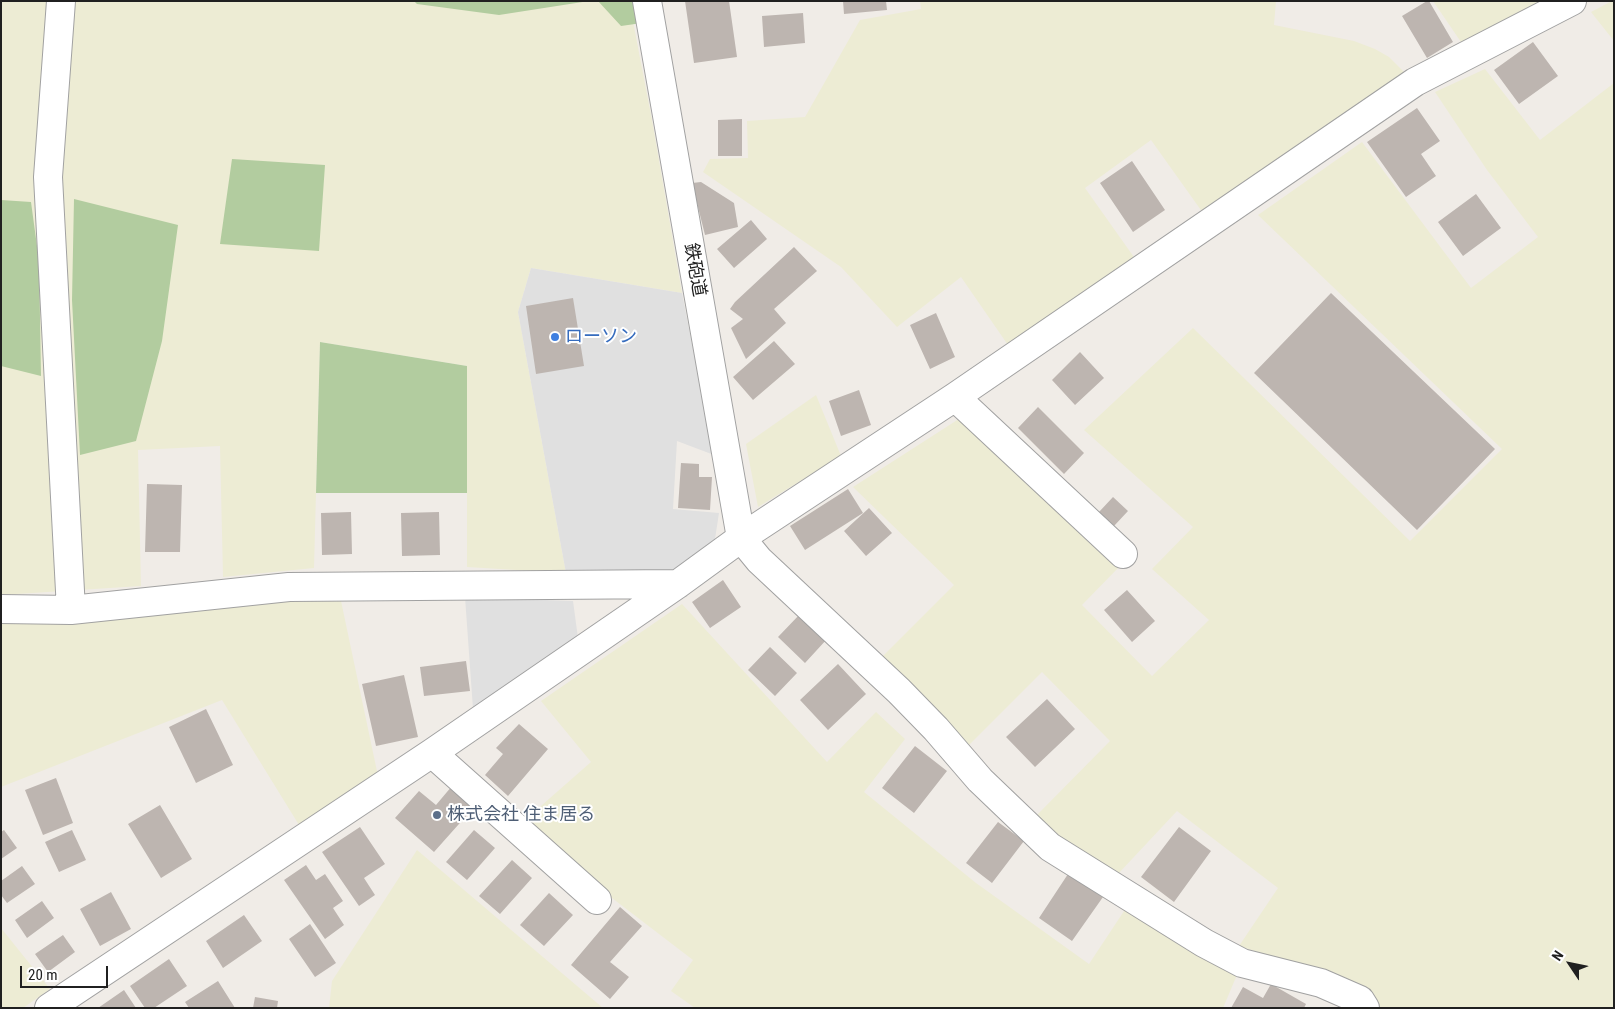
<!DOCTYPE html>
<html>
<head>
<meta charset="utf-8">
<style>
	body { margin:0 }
	#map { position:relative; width:1615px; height:1009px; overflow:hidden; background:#f0ece7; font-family:"Roboto Condensed",sans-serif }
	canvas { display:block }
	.frame { position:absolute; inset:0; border:2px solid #202020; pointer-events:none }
	.north { position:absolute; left:1545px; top:939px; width:50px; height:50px; -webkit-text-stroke:4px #fff; paint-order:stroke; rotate:304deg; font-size:14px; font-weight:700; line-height:20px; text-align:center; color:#202020 }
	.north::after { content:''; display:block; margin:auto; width:18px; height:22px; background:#202020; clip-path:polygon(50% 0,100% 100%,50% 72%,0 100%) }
	.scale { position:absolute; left:20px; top:966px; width:88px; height:22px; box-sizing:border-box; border:2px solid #202020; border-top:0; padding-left:6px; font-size:15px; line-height:18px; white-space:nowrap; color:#202020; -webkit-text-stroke:4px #fff; paint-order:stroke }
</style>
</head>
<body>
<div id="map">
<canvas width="1615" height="1009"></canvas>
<div class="frame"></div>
<div class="north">N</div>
<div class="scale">20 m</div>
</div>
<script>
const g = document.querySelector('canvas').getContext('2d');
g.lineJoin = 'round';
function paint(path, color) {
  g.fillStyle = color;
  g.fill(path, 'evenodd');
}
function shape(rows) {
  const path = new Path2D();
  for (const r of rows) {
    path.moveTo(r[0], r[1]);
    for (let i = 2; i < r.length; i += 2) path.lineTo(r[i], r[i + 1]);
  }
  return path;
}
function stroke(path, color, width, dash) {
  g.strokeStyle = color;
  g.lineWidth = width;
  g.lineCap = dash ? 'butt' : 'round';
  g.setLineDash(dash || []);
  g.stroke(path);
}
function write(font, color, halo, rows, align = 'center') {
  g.font = font + ' "Roboto Condensed","Noto Sans JP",sans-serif';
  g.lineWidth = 4;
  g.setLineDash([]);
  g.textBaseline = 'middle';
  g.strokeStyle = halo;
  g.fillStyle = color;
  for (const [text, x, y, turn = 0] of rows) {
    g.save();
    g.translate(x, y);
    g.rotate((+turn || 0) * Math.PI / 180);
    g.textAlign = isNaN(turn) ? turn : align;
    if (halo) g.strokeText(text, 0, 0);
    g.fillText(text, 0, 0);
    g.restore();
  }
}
paint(shape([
	[1,1,629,1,652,120,682,293,531,268,518,312,566,573,467,567,467,366,320,342,314,568,223,577,220,446,138,450,141,586,1,595],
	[920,1,1276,1,1274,25,1354,41,1375,49,1389,57,1405,73,1203,213,1151,140,1085,188,1136,260,1008,345,961,277,897,327,841,267,703,172,710,159,748,158,747,121,805,117,860,20,921,9],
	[1433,1,1541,1,1461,42],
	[1612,1,1614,1,1614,41,1591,12],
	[1485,69,1540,140,1614,83,1614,1008,1376,1008,1329,975,1239,946,1278,888,1177,811,1118,874,1060,840,1035,817,1110,741,1042,672,967,747,880,659,954,585,853,487,965,415,1121,565,1082,605,1152,676,1209,620,1152,569,1193,527,1084,430,1193,328,1410,541,1502,449,1258,215,1362,142,1471,288,1538,237,1487,170,1435,92],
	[816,395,841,456,758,507,746,444],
	[341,601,378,776,299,825,222,700,1,787,1,620,76,620,283,602],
	[682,604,827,762,876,712,905,739,864,792,976,883,1089,964,1132,899,1242,963,1223,1008,695,1008,671,991,693,960,595,885,525,820,591,762,541,701],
	[417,850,603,1008,329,1008,332,981],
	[1,928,50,989,23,1008,1,1008]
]), '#edecd4');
paint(shape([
	[414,1,589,1,499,15,417,4],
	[598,1,638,1,642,23,621,26],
	[232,159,325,165,319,251,220,244],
	[74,199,178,225,162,341,136,441,80,455,72,300],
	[1,200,31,202,39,261,41,376,1,366],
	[320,342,467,366,467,493,316,493]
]), '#b2cc9f');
paint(shape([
	[531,268,682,293,714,455,677,441,673,509,719,513,715,539,672,572,566,573,518,312],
	[465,597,573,601,578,638,473,709]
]), '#e0e0e0');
paint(shape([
	[685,1,729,1,737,57,694,63],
	[843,1,886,1,887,10,844,14],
	[1427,1,1429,1,1453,42,1427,58,1402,16],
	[803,13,805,43,764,47,762,16],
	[1533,42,1558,76,1519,104,1494,70],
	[1417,108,1440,141,1421,154,1436,176,1406,197,1367,142],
	[742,119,742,156,718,156,718,120],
	[1132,161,1165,210,1133,232,1100,183],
	[701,182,734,203,738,227,705,235,692,183],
	[1476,194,1501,228,1463,256,1438,222],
	[751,220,767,239,734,268,717,249],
	[794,247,817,271,774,309,786,323,746,359,731,328,743,319,730,309,735,302],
	[1331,293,1495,449,1417,530,1254,373],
	[573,298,584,366,536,374,526,306],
	[936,313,955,357,930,369,910,325],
	[774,341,795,364,753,400,733,377],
	[1080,352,1104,378,1075,405,1052,380],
	[859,390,871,425,841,436,829,401],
	[1038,407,1084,453,1064,474,1018,428],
	[681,463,699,464,699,477,712,477,710,510,678,508],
	[147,484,182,485,180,552,145,552],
	[848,489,863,513,805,550,790,526],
	[1113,497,1128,511,1114,526,1099,512],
	[869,508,892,533,866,556,844,531],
	[351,512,352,554,322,555,321,513],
	[439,512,440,555,402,556,401,513],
	[723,580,741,607,710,628,692,602],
	[1127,590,1155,621,1132,642,1104,610],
	[800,614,827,639,805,663,778,637],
	[770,647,797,673,775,696,748,670],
	[466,661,470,691,424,696,420,667],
	[838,664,866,694,828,730,800,700],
	[404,675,418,737,376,746,362,684],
	[1047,699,1075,729,1035,767,1006,737],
	[206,709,233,765,196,783,169,727],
	[519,724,548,749,508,796,485,775,503,754,496,748],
	[915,746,947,771,914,813,882,788],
	[56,778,73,823,43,835,25,790],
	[452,786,475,806,434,852,395,818,419,791,436,805],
	[160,805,192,859,161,878,128,824],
	[998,822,1024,841,992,883,966,863],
	[360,827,385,864,364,878,375,895,359,906,322,852],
	[1179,827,1211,851,1174,902,1141,877],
	[4,830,17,848,1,859,1,832],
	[72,830,86,860,59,872,45,842],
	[474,830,495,848,467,880,446,862],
	[512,860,532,878,500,914,479,896],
	[306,865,316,880,325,874,343,901,333,908,344,925,325,939,284,880],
	[22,866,35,884,7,903,1,895,1,881],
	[1068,874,1103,897,1072,941,1039,918],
	[111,892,131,929,100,946,80,909],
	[549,893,573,915,544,946,520,925],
	[42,901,54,918,27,938,15,920],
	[620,907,642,926,610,962,629,977,610,999,571,965],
	[244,915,262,941,223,968,206,941],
	[310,924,336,963,315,977,289,939],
	[63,935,75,952,48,972,35,954],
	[169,959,187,986,154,1008,145,1008,130,986],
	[218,981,235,1008,189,1008,185,1002],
	[1271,984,1306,1004,1304,1008,1231,1008,1243,987,1263,998],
	[124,990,136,1008,98,1008],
	[255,997,278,1001,277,1008,253,1008]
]), '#bdb5b0');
const minor = shape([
	[61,1,48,177,71,610],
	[647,1,741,538],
	[955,397,1123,554],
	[741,538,759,560,899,691,936,729,980,780,1050,847,1204,943,1242,963,1321,983,1360,1000,1365,1008],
	[1,609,71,610,289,587,678,584],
	[432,753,597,900],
	[49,1008,432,753,678,584,741,538,955,397,1415,82,1572,1]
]);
stroke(minor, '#a1a1a1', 30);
stroke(minor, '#fff', 28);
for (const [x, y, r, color] of [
	[555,337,5,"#3f7fe0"],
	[437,815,5,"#5c6f8a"]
]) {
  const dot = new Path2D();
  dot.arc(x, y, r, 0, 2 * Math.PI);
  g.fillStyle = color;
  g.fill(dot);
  stroke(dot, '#fff', 2);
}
write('18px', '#202020', '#fff', [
	["鉄砲道",694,270,80]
]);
write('18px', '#366cbe', '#fff', [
	["ローソン",565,337]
], 'left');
write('18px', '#4e5e75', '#fff', [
	["株式会社 住ま居る",447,815]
], 'left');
</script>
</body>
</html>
